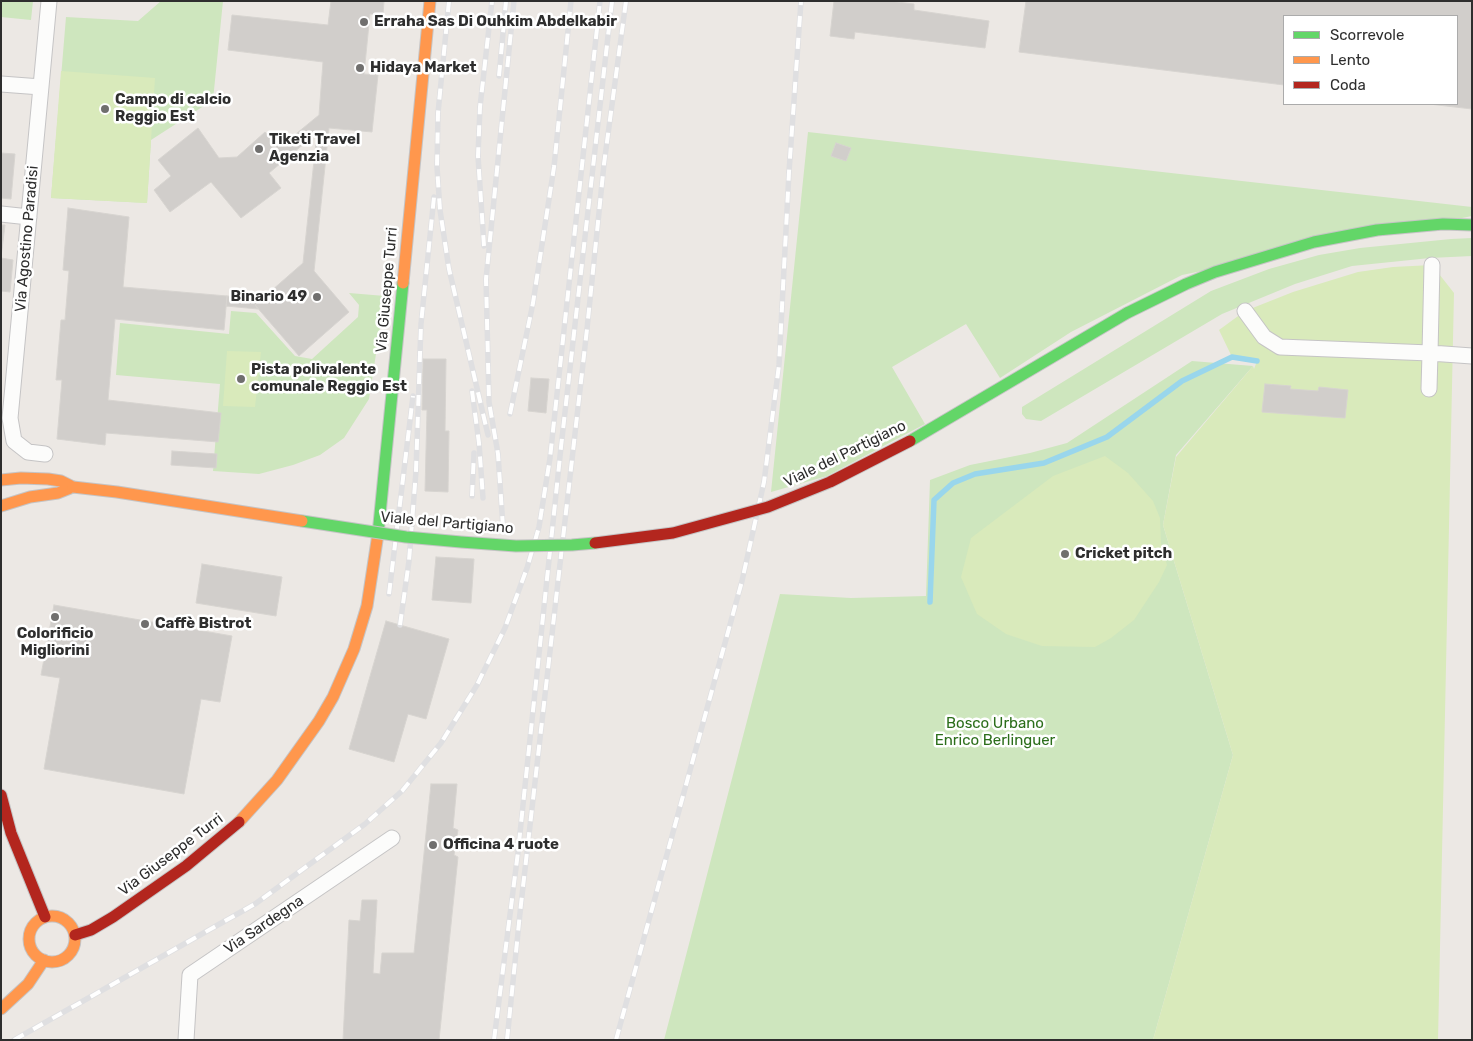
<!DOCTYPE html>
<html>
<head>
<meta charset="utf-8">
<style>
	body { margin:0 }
	#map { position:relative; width:1473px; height:1041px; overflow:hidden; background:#ece8e4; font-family:Rubik,sans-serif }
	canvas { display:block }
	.frame { position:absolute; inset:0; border:2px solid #2e2e2e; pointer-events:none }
	.legend { position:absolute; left:1283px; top:15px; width:175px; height:90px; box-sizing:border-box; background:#fff; border:1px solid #ababab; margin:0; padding:6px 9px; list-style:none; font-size:15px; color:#2e2e2e }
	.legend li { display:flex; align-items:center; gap:10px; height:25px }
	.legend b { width:25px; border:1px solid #ababab }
</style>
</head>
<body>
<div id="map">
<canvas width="1473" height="1041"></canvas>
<div class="frame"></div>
<ul class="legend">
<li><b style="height:6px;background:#63d668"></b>Scorrevole</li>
<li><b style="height:6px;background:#ff974d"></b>Lento</li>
<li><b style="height:6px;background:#b3261e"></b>Coda</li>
</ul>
</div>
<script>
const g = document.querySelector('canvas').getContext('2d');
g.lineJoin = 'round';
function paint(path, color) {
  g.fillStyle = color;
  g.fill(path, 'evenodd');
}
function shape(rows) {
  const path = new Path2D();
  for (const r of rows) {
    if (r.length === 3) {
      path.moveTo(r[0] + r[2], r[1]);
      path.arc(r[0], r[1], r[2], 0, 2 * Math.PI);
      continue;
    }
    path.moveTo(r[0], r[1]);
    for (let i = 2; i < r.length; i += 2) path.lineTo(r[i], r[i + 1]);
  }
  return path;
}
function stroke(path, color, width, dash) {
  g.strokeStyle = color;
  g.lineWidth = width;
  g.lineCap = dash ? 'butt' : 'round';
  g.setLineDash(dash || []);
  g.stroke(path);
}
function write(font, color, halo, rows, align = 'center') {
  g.font = font + ' Rubik,sans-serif';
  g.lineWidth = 5;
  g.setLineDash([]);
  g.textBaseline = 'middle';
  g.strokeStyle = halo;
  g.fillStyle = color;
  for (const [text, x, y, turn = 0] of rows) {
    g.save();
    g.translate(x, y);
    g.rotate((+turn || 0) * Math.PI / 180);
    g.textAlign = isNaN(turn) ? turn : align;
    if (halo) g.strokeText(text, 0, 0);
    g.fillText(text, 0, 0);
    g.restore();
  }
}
paint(shape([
	[1,1,33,1,31,20,1,17],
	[161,1,223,1,213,100,151,140,147,203,51,198,66,17,138,21],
	[808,132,1472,207,1472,216,1182,275,1071,332,1000,378,966,324,892,367,925,424,827,476,771,492],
	[1472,238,1472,256,1430,258,1352,266,1295,284,1222,314,1041,421,1026,419,1022,414,1022,407,1211,291,1269,269,1319,255,1360,248,1451,239],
	[349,293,385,296,369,399,344,438,320,455,293,465,259,474,213,471,220,384,116,375,120,323,229,334,231,311,256,313,295,356,312,359,358,317,359,305],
	[1192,361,1253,366,1176,455,1163,525,1233,755,1153,1040,664,1040,780,594,851,598,926,596,930,480,970,465,1030,453,1067,443]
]), '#cee6be');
paint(shape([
	[61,71,155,78,147,203,51,198],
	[1432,265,1454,293,1438,1040,1153,1040,1233,755,1163,525,1176,457,1253,366,1254,369,1257,361,1231,355,1219,330,1245,311,1293,292,1358,272,1393,267],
	[227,351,261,352,255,407,223,406],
	[1105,456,1128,473,1153,501,1160,518,1161,543,1167,565,1159,582,1134,620,1111,638,1095,647,1042,646,1006,634,977,614,961,577,971,538,1053,476]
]), '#d9eabb');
stroke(shape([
	[930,602,934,500,953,483,975,474,1044,463,1107,437,1182,381,1232,357,1257,361]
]), '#99d6ec', 5.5);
const building = shape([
	[331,1,384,1,383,15,370,14,364,74,378,75,372,132,329,128,314,271,349,312,299,356,255,305,303,263,317,133,269,173,281,188,241,218,211,182,170,212,154,190,171,176,158,160,198,128,219,158,237,157,265,132,280,147,319,115,323,62,228,50,232,15,328,25,331,1],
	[834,1,889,1,914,4,914,10,989,21,985,48,855,32,854,39,830,36,834,1],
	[1026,1,1472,1,1472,109,1429,104,1457,104,1457,16,1284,16,1284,85,1019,52,1026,1],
	[836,143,851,148,846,161,831,156,836,143],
	[1,153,15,154,11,199,1,198,1,153],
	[68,208,129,217,123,287,227,296,224,330,115,319,108,400,221,413,218,442,106,433,105,445,57,439,62,380,56,380,61,320,65,320,69,271,63,270,68,208],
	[1,225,5,225,1,257,1,225],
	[1,258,13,260,10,292,1,291,1,258],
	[227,296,262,299,255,305,258,309,226,306,227,296],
	[423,359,446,359,445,431,449,431,448,492,425,491,427,410,422,410,423,359],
	[531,378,549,379,546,413,528,411,531,378],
	[1265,384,1291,386,1290,389,1318,391,1319,387,1348,390,1345,418,1262,412,1265,384],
	[172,451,217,454,216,468,171,465,172,451],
	[436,557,474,559,471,603,432,600,436,557],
	[202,564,282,577,276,616,196,603,202,564],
	[54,605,232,636,220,702,201,699,184,794,44,769,60,678,41,675,54,605],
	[386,621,449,639,426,719,408,714,394,762,349,749,386,621],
	[431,784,457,784,453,828,458,830,454,855,458,857,439,1040,343,1040,349,920,360,921,362,900,377,900,373,973,380,974,382,953,414,953,431,784]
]);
paint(building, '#d1cecb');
stroke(building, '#d7d4d0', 1);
const street = shape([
	[1,84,41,87],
	[1,214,29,217],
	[1245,311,1264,337,1280,347,1430,353,1432,265],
	[1429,389,1430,353,1472,356],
	[45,454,28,452,14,441,10,418,49,1],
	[186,1040,190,975,392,838]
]);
const fast = shape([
	[1127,313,1186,284,1215,272,1314,242,1377,230,1443,224,1472,225],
	[378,534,403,283]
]);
const slow = shape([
	[403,283,430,1],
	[1,480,21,478,48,479,61,481,73,487],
	[1,506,30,497,58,493,73,487],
	[239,822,277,780,319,721,333,697,354,649,367,606,378,534],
	[52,939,23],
	[1,1009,28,984,44,960]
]);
const jam = shape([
	[1,795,11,833,45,917],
	[75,935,91,930,113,917,186,866,239,822]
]);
stroke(street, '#c5c4c5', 17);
stroke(fast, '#c5c4c5', 13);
stroke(slow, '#c5c4c5', 13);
stroke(jam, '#c5c4c5', 13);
stroke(street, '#fcfcfb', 15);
stroke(fast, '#63d668', 11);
stroke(slow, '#ff974d', 11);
stroke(jam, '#b3261e', 11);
const rail = shape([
	[449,1,438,113,437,167,440,210,449,269,488,435],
	[499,76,506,1],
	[484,246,478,156,480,107,492,1],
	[472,391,479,443,483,498],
	[510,414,533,303,554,167,571,1],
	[472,496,474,453],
	[503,527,498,454,489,402,486,279,514,1],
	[389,594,413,396],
	[400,625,409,561,416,471,421,324,434,197],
	[14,1040,255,904,365,824,402,791,441,743,477,685,505,628,527,568,539,527,550,458,600,1],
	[494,1040,518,852,561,447,612,1],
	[507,1040,520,913,587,329,604,164,626,1],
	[616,1040,742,581,764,482,779,365,789,172,801,1]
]);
stroke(rail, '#dfdfe1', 5.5);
stroke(rail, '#fff', 4, [11]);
const fastBridge = shape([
	[910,441,1127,313],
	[302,521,406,537,461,542,516,546,572,545,595,543]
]);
const slowBridge = shape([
	[73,487,117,492,302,521]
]);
const jamBridge = shape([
	[595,543,673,533,768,507,830,482,910,441]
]);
stroke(fastBridge, '#c5c4c5', 13, []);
stroke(slowBridge, '#c5c4c5', 13, []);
stroke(jamBridge, '#c5c4c5', 13, []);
stroke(fastBridge, '#63d668', 11);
stroke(slowBridge, '#ff974d', 11);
stroke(jamBridge, '#b3261e', 11);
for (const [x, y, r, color] of [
	[364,22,5,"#706f6e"],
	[360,68,5,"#706f6e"],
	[105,109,5,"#706f6e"],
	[259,149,5,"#706f6e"],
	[317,297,5,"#706f6e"],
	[241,379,5,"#706f6e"],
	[1065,554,5,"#706f6e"],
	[55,617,5,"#706f6e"],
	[145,624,5,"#706f6e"],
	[433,845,5,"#706f6e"]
]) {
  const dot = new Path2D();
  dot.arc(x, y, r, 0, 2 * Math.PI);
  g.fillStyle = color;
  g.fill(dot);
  stroke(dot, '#fff', 2);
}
write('bold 15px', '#2e2e2e', '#fff', [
	["Erraha Sas Di Ouhkim Abdelkabir",374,22],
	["Hidaya Market",370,68],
	["Campo di calcio",115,100],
	["Reggio Est",115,117],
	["Tiketi Travel",269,140],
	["Agenzia",269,157],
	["Binario 49",307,297,"right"],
	["Pista polivalente",251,370],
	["comunale Reggio Est",251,387],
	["Cricket pitch",1075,554],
	["Caffè Bistrot",155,624],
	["Colorificio",55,634,"center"],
	["Migliorini",55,651,"center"],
	["Officina 4 ruote",443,845]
], 'left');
write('15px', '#2e2e2e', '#fff', [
	["Via Agostino Paradisi",27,239,-85],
	["Via Giuseppe Turri",387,290,-85],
	["Viale del Partigiano",845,454,-26],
	["Viale del Partigiano",447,523,5],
	["Via Giuseppe Turri",171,855,-37],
	["Via Sardegna",264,925,-34]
]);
write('15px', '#2c6e1b', '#fff', [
	["Bosco Urbano",995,724],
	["Enrico Berlinguer",995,741]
]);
</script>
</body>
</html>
